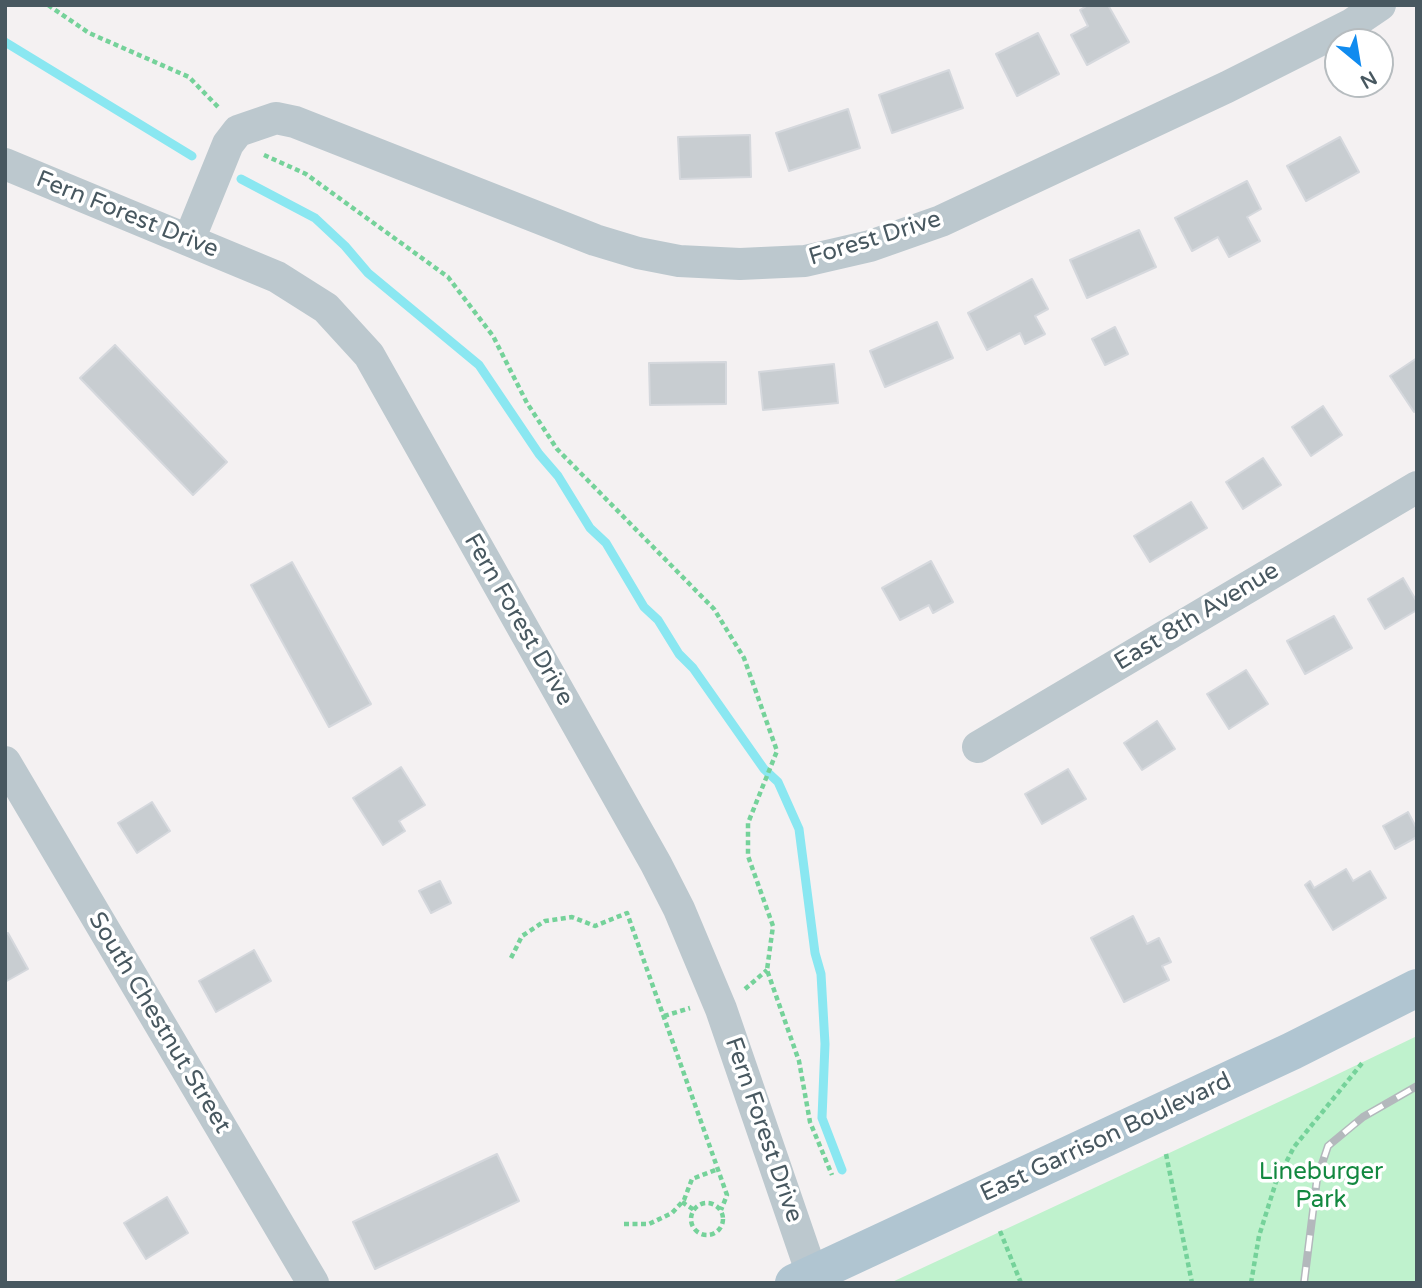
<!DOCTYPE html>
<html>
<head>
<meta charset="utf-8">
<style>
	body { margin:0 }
	#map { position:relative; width:1422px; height:1288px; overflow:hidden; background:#f4f1f2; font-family:"Varela Round",sans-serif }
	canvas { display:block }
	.frame { position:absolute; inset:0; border:7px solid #485860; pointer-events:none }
	.north { position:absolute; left:1324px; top:28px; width:70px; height:70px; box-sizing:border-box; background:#fff; border:2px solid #b6bcbf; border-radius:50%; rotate:150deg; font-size:19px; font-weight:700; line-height:28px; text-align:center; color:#485860 }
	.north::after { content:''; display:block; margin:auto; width:24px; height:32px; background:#108bef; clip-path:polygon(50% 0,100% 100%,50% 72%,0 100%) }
</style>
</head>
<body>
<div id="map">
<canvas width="1422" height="1288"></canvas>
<div class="frame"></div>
<div class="north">N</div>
</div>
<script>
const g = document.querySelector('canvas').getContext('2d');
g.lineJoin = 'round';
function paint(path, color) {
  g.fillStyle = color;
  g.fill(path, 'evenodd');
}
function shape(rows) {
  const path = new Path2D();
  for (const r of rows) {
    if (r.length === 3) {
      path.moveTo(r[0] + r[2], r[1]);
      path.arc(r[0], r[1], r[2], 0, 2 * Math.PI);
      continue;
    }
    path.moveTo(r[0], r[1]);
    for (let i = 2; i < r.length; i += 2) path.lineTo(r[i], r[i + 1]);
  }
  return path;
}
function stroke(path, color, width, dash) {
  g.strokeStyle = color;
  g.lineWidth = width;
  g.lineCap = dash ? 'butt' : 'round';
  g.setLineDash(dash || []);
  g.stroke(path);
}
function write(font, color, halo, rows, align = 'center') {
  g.font = font + ' "Varela Round",sans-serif';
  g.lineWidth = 7;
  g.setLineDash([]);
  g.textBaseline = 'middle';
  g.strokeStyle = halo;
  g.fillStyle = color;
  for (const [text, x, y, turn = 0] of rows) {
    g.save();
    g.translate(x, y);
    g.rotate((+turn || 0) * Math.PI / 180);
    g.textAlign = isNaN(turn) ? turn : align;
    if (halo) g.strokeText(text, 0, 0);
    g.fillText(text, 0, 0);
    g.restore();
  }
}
paint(shape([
	[1417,1036,1417,1283,890,1283,1313,1086]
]), '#bff2cd');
stroke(shape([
	[5,42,192,156],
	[241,179,315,218,345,246,368,273,479,365,539,454,558,476,590,528,606,543,644,607,658,620,679,654,693,668,764,769,778,782,799,829,815,953,821,974,825,1044,822,1118,842,1170]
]), '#8ae7f1', 9);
const building = shape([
	[1088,5,1108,5,1129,42,1087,65,1071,35,1088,26,1080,10,1088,5],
	[1038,33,1059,74,1017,96,996,54,1038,33],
	[949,70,963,108,892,133,879,95,949,70],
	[848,109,860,148,789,171,776,133,848,109],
	[750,135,751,177,680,179,678,137,750,135],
	[1340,137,1359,172,1306,201,1287,166,1340,137],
	[1247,181,1261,209,1247,217,1260,241,1229,257,1218,237,1192,251,1175,218,1247,181],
	[1139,230,1156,267,1087,298,1070,260,1139,230],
	[1032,279,1048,309,1035,316,1045,334,1025,344,1020,333,987,350,968,313,1032,279],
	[937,322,953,358,885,387,870,351,937,322],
	[1115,327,1128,354,1105,365,1092,339,1115,327],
	[115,345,227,462,193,495,80,378,115,345],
	[1417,358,1417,410,1414,412,1390,376,1417,358],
	[726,362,726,404,650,405,649,363,726,362],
	[834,364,838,403,763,410,759,372,834,364],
	[1323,406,1342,435,1311,456,1292,427,1323,406],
	[1263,458,1281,485,1243,509,1226,482,1263,458],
	[1191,502,1207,528,1150,562,1134,536,1191,502],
	[931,561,953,602,933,613,929,605,900,620,882,588,931,561],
	[292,562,371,704,329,727,251,585,292,562],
	[1403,578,1417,602,1417,610,1385,629,1368,599,1403,578],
	[1334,616,1352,648,1305,674,1287,641,1334,616],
	[1246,670,1268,704,1229,729,1207,694,1246,670],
	[1157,721,1175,749,1142,770,1124,743,1157,721],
	[401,767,425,805,399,821,405,831,383,845,353,798,401,767],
	[1068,769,1086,799,1042,824,1025,794,1068,769],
	[152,802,170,831,137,853,118,823,152,802],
	[1408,812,1417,829,1417,837,1395,849,1383,826,1408,812],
	[1346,869,1353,881,1370,871,1386,898,1333,930,1305,885,1310,881,1314,888,1346,869],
	[440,881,451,903,431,913,419,891,440,881],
	[1133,916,1147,944,1159,938,1171,962,1162,966,1169,980,1124,1002,1091,938,1133,916],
	[8,933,28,969,5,982,5,934,8,933],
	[254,950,271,981,216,1012,199,981,254,950],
	[497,1154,519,1201,375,1269,353,1222,497,1154],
	[167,1197,188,1233,146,1259,124,1223,167,1197]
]);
paint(building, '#c8cdd1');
stroke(building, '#d5d8dd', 2);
stroke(shape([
	[48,5,89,33,189,77,219,108],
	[264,155,306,174,448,277,493,336,527,403,557,449,714,609,744,658,777,751,748,823,748,856,773,926,767,970,799,1061,810,1122,832,1175],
	[511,958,522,936,545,921,572,917,595,926,627,913,727,1195,721,1210],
	[745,989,767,970],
	[664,1016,690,1008],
	[1166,1154,1192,1283],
	[682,1202,694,1210],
	[707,1219,16],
	[624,1224,649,1224,672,1213,684,1200,692,1179,718,1169],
	[1000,1231,1021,1283],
	[1251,1283,1259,1236,1276,1182,1294,1147,1363,1062]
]), '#75d29a', 4.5, [5, 3.5]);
stroke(shape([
	[5,164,277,277,326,308,369,355,656,864,679,909,721,1009,812,1274],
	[189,240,228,144,238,131,276,118,295,122,595,240,638,253,679,261,740,264,805,261,870,246,941,221,1227,87,1352,24,1380,5],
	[978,747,1417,487],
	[5,762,313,1283]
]), '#bcc8ce', 32);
stroke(shape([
	[794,1283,1292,1051,1417,988]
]), '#b0c5d1', 38);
const rail = shape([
	[1304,1283,1317,1179,1328,1146,1363,1117,1417,1086]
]);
stroke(rail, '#b3b8bc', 8);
stroke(rail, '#fff', 5, [16]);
write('24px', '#485860', '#fff', [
	["Fern Forest Drive",127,215,22],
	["Forest Drive",875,239,-17],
	["East 8th Avenue",1197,617,-31],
	["Fern Forest Drive",518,620,60],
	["South Chestnut Street",159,1023,59],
	["Fern Forest Drive",763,1130,71],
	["East Garrison Boulevard",1106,1138,-25]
]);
write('24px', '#138840', '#fff', [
	["Lineburger",1321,1173],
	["Park",1321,1201]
]);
</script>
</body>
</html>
